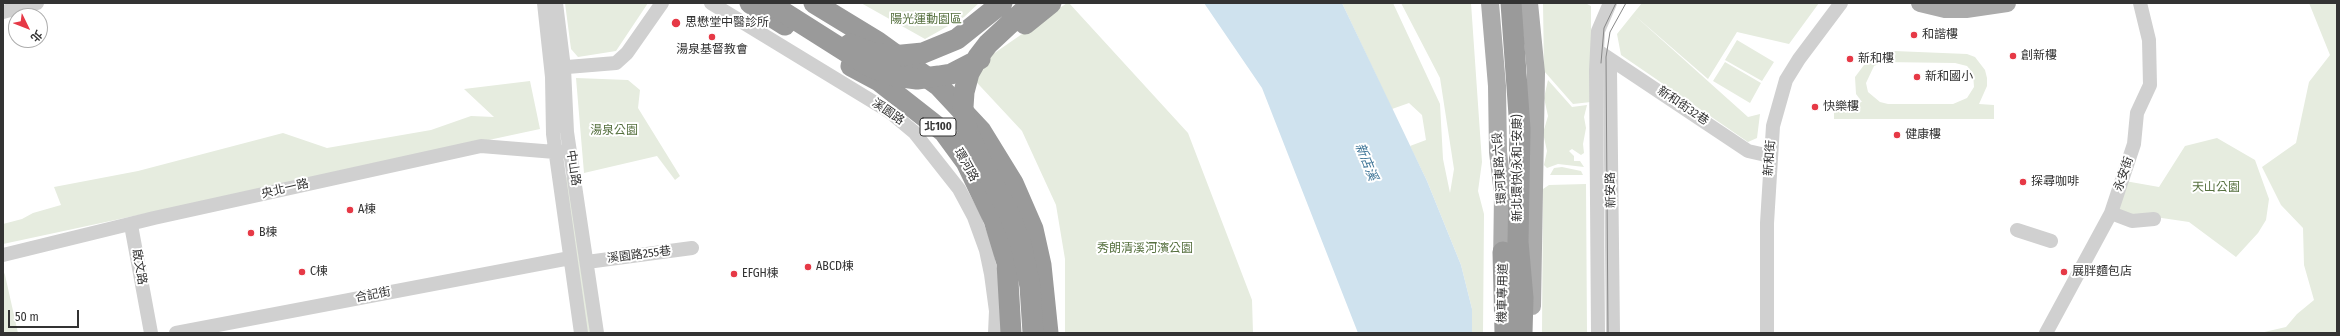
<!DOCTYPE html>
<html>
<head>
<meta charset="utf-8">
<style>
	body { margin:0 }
	#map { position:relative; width:2340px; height:336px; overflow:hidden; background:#fff; font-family:"Fira Sans Condensed","Noto Sans TC",sans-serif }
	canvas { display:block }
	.frame { position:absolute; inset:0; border:4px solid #333; pointer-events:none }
	.north { position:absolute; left:8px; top:8px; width:40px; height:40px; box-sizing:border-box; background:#fff; border:1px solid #adadad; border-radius:50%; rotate:133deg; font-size:11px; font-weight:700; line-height:16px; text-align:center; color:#333 }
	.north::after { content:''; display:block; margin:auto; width:14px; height:18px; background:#e63946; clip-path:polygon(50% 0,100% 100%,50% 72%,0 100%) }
	.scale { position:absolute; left:8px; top:310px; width:71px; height:18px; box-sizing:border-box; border:2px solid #333; border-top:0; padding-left:5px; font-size:12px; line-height:14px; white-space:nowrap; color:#333; -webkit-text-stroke:3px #fff; paint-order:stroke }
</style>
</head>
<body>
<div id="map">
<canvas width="2340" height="336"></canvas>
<div class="frame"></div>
<div class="north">北</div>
<div class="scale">50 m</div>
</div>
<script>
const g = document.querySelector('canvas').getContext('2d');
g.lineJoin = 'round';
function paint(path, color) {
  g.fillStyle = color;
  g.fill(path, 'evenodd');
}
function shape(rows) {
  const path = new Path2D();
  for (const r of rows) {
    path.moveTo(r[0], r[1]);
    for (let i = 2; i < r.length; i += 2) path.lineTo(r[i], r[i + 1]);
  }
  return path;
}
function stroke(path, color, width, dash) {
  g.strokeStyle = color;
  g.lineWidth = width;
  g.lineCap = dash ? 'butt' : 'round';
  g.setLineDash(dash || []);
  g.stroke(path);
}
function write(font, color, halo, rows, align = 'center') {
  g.font = font + ' "Fira Sans Condensed","Noto Sans TC",sans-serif';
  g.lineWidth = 4;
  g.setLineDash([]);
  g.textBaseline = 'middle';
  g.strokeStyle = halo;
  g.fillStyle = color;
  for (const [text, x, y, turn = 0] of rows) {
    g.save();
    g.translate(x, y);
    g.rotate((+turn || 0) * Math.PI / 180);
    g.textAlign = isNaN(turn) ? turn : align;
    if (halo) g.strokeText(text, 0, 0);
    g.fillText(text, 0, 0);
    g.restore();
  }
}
paint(shape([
	[565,3,648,3,616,51,578,57,571,49],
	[861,3,979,3,964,17,925,39],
	[1067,3,1069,3,1188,133,1252,300,1253,333,1065,333,1065,259,1056,205,1022,131,967,72],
	[1342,3,1393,3,1440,104,1443,159,1450,193,1454,169,1440,78,1401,3,1471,3,1482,162,1478,191,1484,214,1483,333,1472,333,1472,309,1461,265,1427,181,1410,146,1426,140,1422,115,1409,103,1392,109],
	[1543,3,1585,3,1591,6,1591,102,1573,104,1544,71],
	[1642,3,1819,3,1789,44,1737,32,1708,79,1633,14],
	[2309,3,2337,3,2337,333,2260,333,2286,327,2297,314,2314,300,2304,265,2303,228,2281,205,2262,167,2296,143,2309,82,2330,55],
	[1633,14,1748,117,1760,114,1757,138,1748,142,1621,55,1617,34],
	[1737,40,1774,62,1762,81,1725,60],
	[1894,51,1967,54,1975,57,1985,70,1987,78,1987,86,1979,104,1994,105,1994,119,1834,119,1834,103,1862,102,1856,94,1855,77,1870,57,1879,53],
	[1883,62,1955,63,1967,66,1973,73,1974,87,1967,98,1953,104,1888,104,1880,102,1868,92,1866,83,1874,66],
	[1725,62,1761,83,1750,103,1713,81],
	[576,78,628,80,640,90,638,108,680,176,675,180,657,156,584,173],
	[1548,80,1572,107,1587,105,1584,117,1586,128,1583,144,1584,153,1581,155,1572,149,1569,151,1574,156,1574,161,1580,161,1584,167,1558,164,1547,168,1544,165,1547,151,1543,133,1548,116,1544,98],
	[530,81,540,129,3,244,3,224,22,219,33,213,61,205,54,187,138,171,283,133,327,148,431,130,471,116,494,117,464,89],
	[2217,138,2255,160,2269,199,2266,220,2258,233,2236,257,2189,222,2155,217,2138,220,2114,209,2125,181,2159,187,2185,146],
	[1562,167,1581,171,1583,175,1550,175,1554,168],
	[570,177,592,333,585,333,563,178],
	[1586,184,1587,333,1542,333,1543,189,1549,185],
	[3,270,5,275,18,333,3,333]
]), '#e6ecdf');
paint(shape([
	[1204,3,1342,3,1427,181,1461,265,1472,309,1472,333,1358,333,1262,88]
]), '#cfe2ee');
stroke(shape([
	[544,3,552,77,553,134,581,333],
	[556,3,564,68,567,132,597,333],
	[711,3,890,112,914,132,959,189,974,217,986,250,991,274,996,311,995,333],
	[3,12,37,3],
	[1598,51,1610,69,1613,333],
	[1601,53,1748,151,1770,156],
	[555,68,616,63,627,53,662,3],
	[2111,213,2132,221,2154,219],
	[131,225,151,333],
	[2017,230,2051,241],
	[3,255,154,218,481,146,555,152,570,151],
	[587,262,692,248],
	[176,333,570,258],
	[1598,333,1596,70,1598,31,1610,3],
	[1767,333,1767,223,1773,126,1786,80,1799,59,1841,3],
	[2046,333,2111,213,2134,144,2137,113,2150,85,2149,40,2140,3]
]), '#d0d0d0', 14);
stroke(shape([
	[1490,3,1497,86,1498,152,1503,194,1502,266],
	[1529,3,1536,73,1532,306],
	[1920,3,1945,9,1966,9,2007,3]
]), '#ababab', 18);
stroke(shape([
	[750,3,785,25],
	[814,3,878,42,939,86,981,131,1013,183,1033,229,1041,265,1048,333],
	[1511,3,1520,129,1518,242,1523,298,1522,333],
	[851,66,879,81,944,132,966,162,994,220,1007,263,1011,333],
	[1503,252,1505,333]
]), '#9a9a9a', 21);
stroke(shape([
	[1601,63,1604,28,1616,3],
	[1608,333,1606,57,1610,32,1626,3]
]), '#888', 1);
stroke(shape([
	[769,3,867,65,895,76,917,79,939,76,951,74,980,59],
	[1032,3,988,44,978,57,969,73,964,92,963,107,965,123,969,134,981,161,1008,211,1021,244,1030,286,1033,333],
	[1025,24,1051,3],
	[850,44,870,52,892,56,923,53,957,39,1002,3]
]), '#9a9a9a', 21);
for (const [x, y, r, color] of [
	[676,23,5,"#e63946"],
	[1914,35,4,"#e63946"],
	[712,37,4,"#e63946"],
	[2013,56,4,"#e63946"],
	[1850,59,4,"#e63946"],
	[1917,77,4,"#e63946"],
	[1815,107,4,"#e63946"],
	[1897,135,4,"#e63946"],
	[2023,182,4,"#e63946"],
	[350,210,4,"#e63946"],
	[251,233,4,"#e63946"],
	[808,267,4,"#e63946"],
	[302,272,4,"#e63946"],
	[2064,272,4,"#e63946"],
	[734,274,4,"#e63946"]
]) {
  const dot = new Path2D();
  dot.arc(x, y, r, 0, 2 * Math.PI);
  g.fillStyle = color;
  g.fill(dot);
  stroke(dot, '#fff', 1.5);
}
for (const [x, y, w] of [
	[938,127,36]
]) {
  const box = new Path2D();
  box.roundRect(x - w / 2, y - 9, w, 18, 3);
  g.fillStyle = '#fff';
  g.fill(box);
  stroke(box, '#333', 1);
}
write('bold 11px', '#333', null, [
	["北100",938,127]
]);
write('12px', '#56703f', '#fff', [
	["陽光運動園區",926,20],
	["湯泉公園",614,131],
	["天山公園",2216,188],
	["秀朗清溪河濱公園",1145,249]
]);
write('12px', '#333', '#fff', [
	["思懋堂中醫診所",685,23],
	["和諧樓",1922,35],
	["湯泉基督教會",712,50,"center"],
	["創新樓",2021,56],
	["新和樓",1858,59],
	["新和國小",1925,77],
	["快樂樓",1823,107],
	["健康樓",1905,135],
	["探尋咖啡",2031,182],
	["A棟",358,210],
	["B棟",259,233],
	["ABCD棟",816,267],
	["C棟",310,272],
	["展胖麵包店",2072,272],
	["EFGH棟",742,274]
], 'left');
write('12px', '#333', '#fff', [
	["新和街32巷",1683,106,34],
	["溪園路",888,112,35],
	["新和街",1770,158,-86],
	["環河路",966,165,61],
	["中山路",573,168,81],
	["環河東路六段",1500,168,-94],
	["新北環快(永和-安康)",1518,168,-90],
	["永安街",2124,174,-71],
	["央北一路",285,189,-13],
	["新安路",1611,190,-91],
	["溪園路255巷",639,255,-7],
	["啟文路",139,267,80],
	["機車專用道",1503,293,-89],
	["合記街",373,295,-11]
]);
write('italic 13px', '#3f7597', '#fff', [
	["新店溪",1366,162,68]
]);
</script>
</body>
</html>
